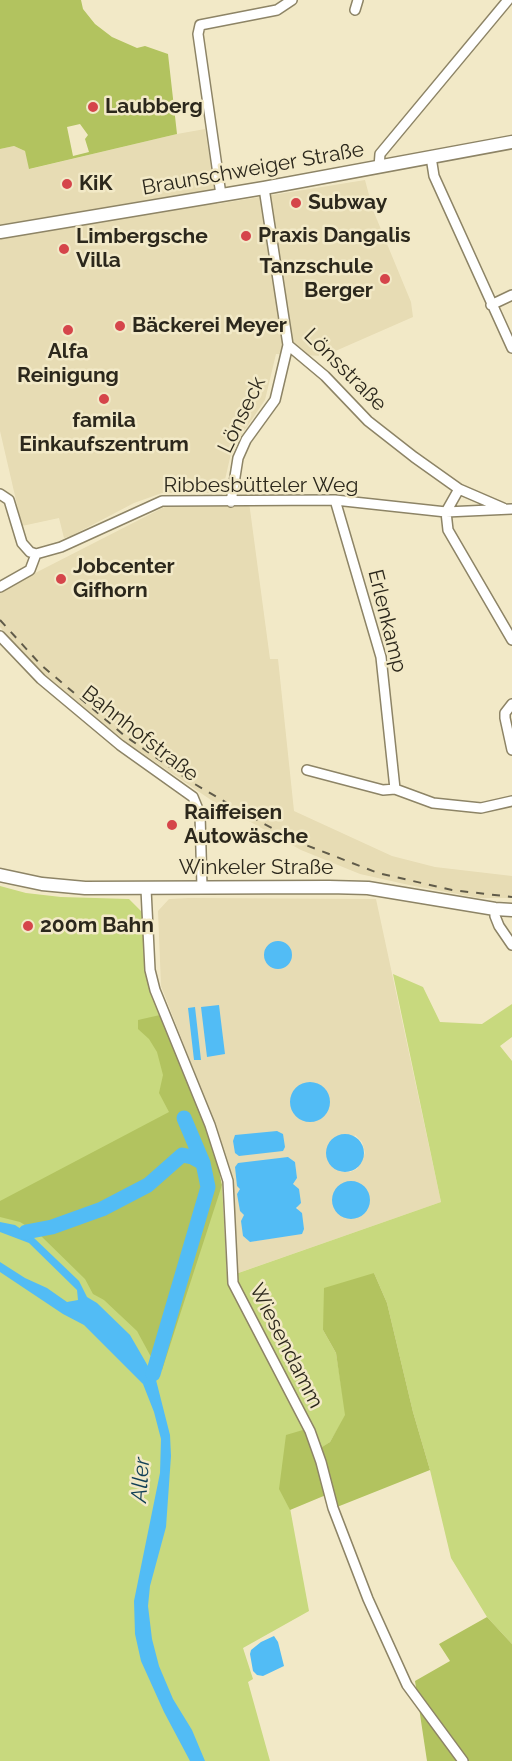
<!DOCTYPE html>
<html>
<head>
<meta charset="utf-8">
<style>
	body { margin:0 }
	canvas { display:block; background:#f2e9c7 }
</style>
</head>
<body>
<canvas width="512" height="1761"></canvas>
<script>
const g = document.querySelector('canvas').getContext('2d');
g.lineJoin = 'round';
function paint(path, color) {
  g.fillStyle = color;
  g.fill(path, 'evenodd');
}
function shape(rows) {
  const path = new Path2D();
  for (const r of rows) {
    if (r.length === 3) {
      path.moveTo(r[0] + r[2], r[1]);
      path.arc(r[0], r[1], r[2], 0, 2 * Math.PI);
      continue;
    }
    path.moveTo(r[0], r[1]);
    for (let i = 2; i < r.length; i += 2) path.lineTo(r[i], r[i + 1]);
  }
  return path;
}
function stroke(path, color, width, dash) {
  g.strokeStyle = color;
  g.lineWidth = width;
  g.lineCap = dash ? 'butt' : 'round';
  g.setLineDash(dash || []);
  g.stroke(path);
}
function write(font, color, halo, rows, align = 'center') {
  g.font = font + ' Raleway,sans-serif';
  g.lineWidth = 5;
  g.setLineDash([]);
  g.textBaseline = 'middle';
  g.strokeStyle = halo;
  g.fillStyle = color;
  for (const [text, x, y, turn = 0] of rows) {
    g.save();
    g.translate(x, y);
    g.rotate((+turn || 0) * Math.PI / 180);
    g.textAlign = isNaN(turn) ? turn : align;
    if (halo) g.strokeText(text, 0, 0);
    g.fillText(text, 0, 0);
    g.restore();
  }
}
paint(shape([
	[205,129,217,204,365,180,373,210,411,302,413,317,324,356,276,354,265,400,232,449,222,493,162,493,134,503,71,536,64,538,59,518,22,526,0,431,0,149,14,146,25,151,30,169,177,134],
	[176,501,249,502,270,659,278,659,294,811,392,856,435,867,512,876,512,898,479,898,409,885,360,874,301,850,211,800,117,736,39,671,0,627,0,591],
	[189,898,376,899,441,1202,238,1273,231,1175,214,1122,161,986,158,911,169,899],
	[355,1135,362,1142,365,1153,357,1169,350,1172,340,1172],
	[288,1157,295,1162,297,1178,293,1184,302,1233,250,1242,243,1236,244,1215,237,1194,240,1189]
]), '#e7dcb4');
paint(shape([
	[0,886,26,893,61,897,129,899,143,913,146,973,149,988,198,1100,194,1104,219,1171,220,1189,222,1185,227,1277,441,1202,393,974,423,987,440,1022,482,1024,512,1004,512,1037,500,1046,512,1061,512,1644,487,1617,451,1558,430,1470,413,1412,387,1303,374,1273,323,1330,336,1353,346,1415,330,1442,321,1448,290,1508,309,1611,243,1648,253,1679,248,1682,270,1761,0,1761]
]), '#c8d97e');
paint(shape([
	[0,0,81,0,83,9,95,24,112,37,137,48,145,46,168,54,177,134,29,169,25,151,14,146,0,149],
	[80,124,88,135,85,139,89,152,73,156,67,127],
	[160,1015,209,1125,222,1185,162,1370,150,1355,137,1331,104,1300,93,1294,85,1279,38,1233,20,1222,0,1217,0,1201,169,1112,159,1093,163,1075,157,1052,149,1039,138,1029,138,1020],
	[374,1273,387,1303,413,1412,430,1470,337,1507,326,1495,290,1510,279,1489,286,1435,313,1427,322,1447,330,1442,345,1415,336,1353,323,1330,324,1288],
	[487,1617,512,1644,512,1761,427,1761,415,1681,450,1661,439,1644]
]), '#b2c35f');
paint(shape([
	[278,955,14],
	[219,1005,225,1054,207,1057,201,1007],
	[195,1007,201,1060,194,1060,188,1008],
	[310,1102,20],
	[277,1131,283,1134,285,1147,283,1151,239,1156,235,1153,233,1141,235,1135],
	[345,1153,19],
	[288,1157,295,1162,297,1178,293,1184,299,1189,301,1203,296,1208,302,1213,304,1229,302,1234,250,1242,243,1236,241,1221,244,1215,240,1211,237,1194,240,1189,237,1186,235,1167,238,1163],
	[351,1200,19],
	[0,1222,15,1225,33,1237,79,1281,87,1297,97,1303,130,1335,156,1380,170,1435,171,1456,166,1527,150,1586,148,1606,152,1639,159,1666,173,1699,192,1730,205,1761,190,1761,164,1712,141,1661,135,1634,134,1601,160,1473,161,1439,154,1412,143,1384,84,1325,63,1314,0,1272,0,1262,25,1278,47,1288,67,1302,78,1300,77,1290,29,1243,0,1232],
	[274,1636,278,1642,284,1666,263,1676,257,1675,253,1671,250,1654,251,1650,261,1642]
]), '#52bcf5');
stroke(shape([
	[26,1232,52,1227,102,1209,148,1185,182,1155,192,1157,203,1163],
	[153,1374,208,1187,203,1163,184,1118]
]), '#52bcf5', 15);
const minor = shape([
	[355,10,358,0],
	[431,157,434,176,512,348],
	[379,167,380,154,508,0],
	[264,188,288,345,325,376,368,421,414,457,459,489,503,508],
	[221,195,198,34,200,25,277,10,292,0],
	[491,305,512,295],
	[459,489,446,512,448,530,512,640],
	[0,494,9,500,22,543,30,552,36,554],
	[335,500,381,657,395,789],
	[231,502,238,458,246,440,275,400,288,345],
	[36,554,61,547,162,501,335,500,446,512,512,509],
	[0,587,30,570,36,554],
	[0,636,41,679,120,745,193,797,200,814,202,887],
	[512,704,505,713,505,718,512,750],
	[307,770,383,790,395,789,433,803,481,808,512,801],
	[146,889,150,970,155,990,210,1125,228,1181,233,1283,310,1431,321,1462,333,1508,368,1599,407,1685,463,1761],
	[495,909,495,916,499,926,512,945]
]);
const tertiary = shape([
	[0,232,264,188,512,142],
	[0,875,42,884,85,888,329,887,368,888,495,909,512,910]
]);
stroke(minor, '#8d8466', 12);
stroke(tertiary, '#8d8466', 15);
stroke(minor, '#fff', 9);
stroke(tertiary, '#fff', 12);
stroke(shape([
	[0,620,41,665,125,736,193,783,244,813,298,842,378,873,452,890,512,897]
]), '#605b49', 2, [8, 8]);
for (const [x, y, r, color] of [
	[93,107,6,"#d5454a"],
	[67,184,6,"#d5454a"],
	[296,203,6,"#d5454a"],
	[246,236,6,"#d5454a"],
	[64,249,6,"#d5454a"],
	[385,279,6,"#d5454a"],
	[120,326,6,"#d5454a"],
	[68,330,6,"#d5454a"],
	[104,399,6,"#d5454a"],
	[61,579,6,"#d5454a"],
	[172,825,6,"#d5454a"],
	[28,926,6,"#d5454a"]
]) {
  const dot = new Path2D();
  dot.arc(x, y, r, 0, 2 * Math.PI);
  g.fillStyle = color;
  g.fill(dot);
  stroke(dot, '#f2e9c7', 2);
}
write('bold 21px', '#2c281c', '#f2e9c7', [
	["Laubberg",105,107],
	["KiK",79,184],
	["Subway",308,203],
	["Praxis Dangalis",258,236],
	["Limbergsche",76,237],
	["Villa",76,261],
	["Tanzschule",373,267,"right"],
	["Berger",373,291,"right"],
	["Bäckerei Meyer",132,326],
	["Alfa",68,352,"center"],
	["Reinigung",68,376,"center"],
	["famila",104,421,"center"],
	["Einkaufszentrum",104,445,"center"],
	["Jobcenter",73,567],
	["Gifhorn",73,591],
	["Raiffeisen",184,813],
	["Autowäsche",184,837],
	["200m Bahn",40,926]
], 'left');
write('21px', '#2c281c', '#f2e9c7', [
	["Braunschweiger Straße",253,169,-10],
	["Lönsstraße",345,370,45],
	["Lönseck",242,415,-64],
	["Ribbesbütteler Weg",261,486],
	["Erlenkamp",387,621,76],
	["Bahnhofstraße",140,734,38],
	["Winkeler Straße",256,868],
	["Wiesendamm",286,1346,63]
]);
write('italic 22px', '#113f56', '#f2e9c7', [
	["Aller",141,1480,-86]
]);
</script>
</body>
</html>
